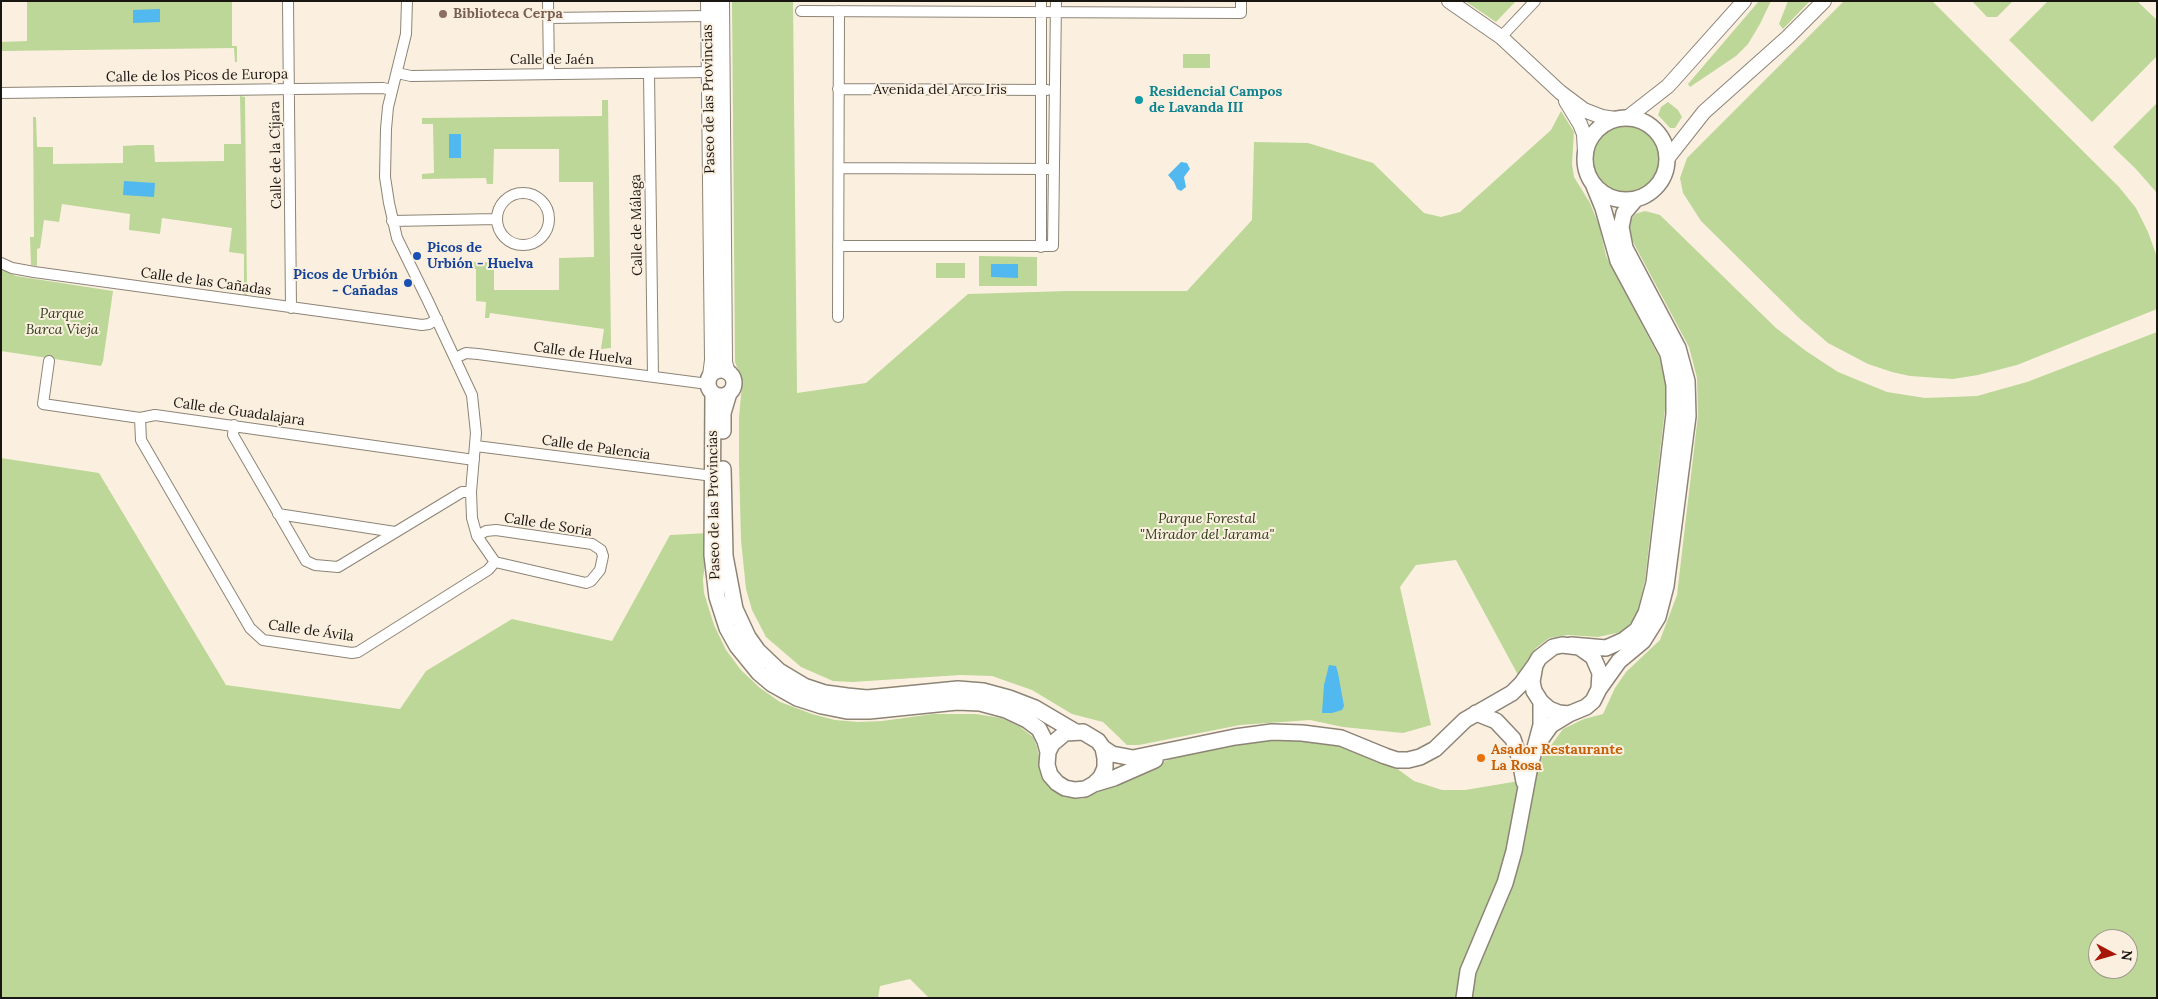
<!DOCTYPE html>
<html>
<head>
<meta charset="utf-8">
<style>
	body { margin:0 }
	#map { position:relative; width:2158px; height:999px; overflow:hidden; background:#fbf0e0; font-family:Lora,serif }
	canvas { display:block }
	.frame { position:absolute; inset:0; border:2px solid #191510; pointer-events:none }
	.north { position:absolute; left:2088px; top:929px; width:50px; height:50px; box-sizing:border-box; background:#fbf0e0; border:1px solid #a1988d; border-radius:50%; rotate:96deg; font-size:14px; font-weight:700; line-height:20px; text-align:center; color:#191510 }
	.north::after { content:''; display:block; margin:auto; width:18px; height:22px; background:#a81608; clip-path:polygon(50% 0,100% 100%,50% 72%,0 100%) }
</style>
</head>
<body>
<div id="map">
<canvas width="2158" height="999"></canvas>
<div class="frame"></div>
<div class="north">N</div>
</div>
<script>
const g = document.querySelector('canvas').getContext('2d');
g.lineJoin = 'round';
function paint(path, color) {
  g.fillStyle = color;
  g.fill(path, 'evenodd');
}
function shape(rows) {
  const path = new Path2D();
  for (const r of rows) {
    if (r.length === 3) {
      path.moveTo(r[0] + r[2], r[1]);
      path.arc(r[0], r[1], r[2], 0, 2 * Math.PI);
      continue;
    }
    path.moveTo(r[0], r[1]);
    for (let i = 2; i < r.length; i += 2) path.lineTo(r[i], r[i + 1]);
  }
  return path;
}
function stroke(path, color, width, dash) {
  g.strokeStyle = color;
  g.lineWidth = width;
  g.lineCap = dash ? 'butt' : 'round';
  g.setLineDash(dash || []);
  g.stroke(path);
}
function write(font, color, halo, rows, align = 'center') {
  g.font = font + ' Lora,serif';
  g.lineWidth = 4;
  g.setLineDash([]);
  g.textBaseline = 'middle';
  g.strokeStyle = halo;
  g.fillStyle = color;
  for (const [text, x, y, turn = 0] of rows) {
    g.save();
    g.translate(x, y);
    g.rotate((+turn || 0) * Math.PI / 180);
    g.textAlign = isNaN(turn) ? turn : align;
    if (halo) g.strokeText(text, 0, 0);
    g.fillText(text, 0, 0);
    g.restore();
  }
}
paint(shape([
	[27,1,232,1,232,46,237,46,237,62,235,62,234,48,1,51,1,42,27,41],
	[732,1,793,1,797,393,866,383,968,294,1068,291,1187,291,1252,220,1254,142,1308,143,1373,163,1424,213,1441,217,1460,212,1551,130,1561,111,1574,132,1572,164,1574,177,1590,203,1599,225,1606,256,1660,359,1666,385,1665,409,1645,580,1636,618,1621,632,1598,637,1568,635,1549,638,1536,648,1518,675,1456,560,1416,565,1400,587,1431,725,1403,733,1343,727,1310,720,1240,725,1139,745,1127,745,1103,722,1072,714,1032,690,992,676,960,675,852,682,833,681,801,667,766,637,752,610,746,589,741,540,739,462,739,417,742,385,741,377,735,362],
	[1465,1,1516,1,1496,22],
	[1759,1,1771,1,1760,24,1748,44,1736,56,1690,87,1688,84],
	[1788,1,1810,1,1783,29,1779,24],
	[1844,1,1932,1,2119,187,2136,208,2148,232,2157,257,2157,309,2017,365,1978,375,1953,379,1910,376,1892,372,1868,364,1828,343,1799,318,1701,221,1683,193,1680,178,1687,158],
	[1972,1,2013,1,1997,17,1987,17],
	[2048,1,2137,1,2157,20,2157,56,2092,122,2009,40],
	[1183,54,1210,54,1210,68,1183,68],
	[240,96,245,97,247,295,244,295,244,254,229,252,232,228,162,218,160,234,145,232,129,230,130,214,62,204,59,222,44,220,40,248,37,249,37,266,31,265,30,237,34,237,33,117,36,117,37,147,53,147,53,164,123,163,123,146,139,145,154,145,155,162,224,161,224,144,241,144],
	[602,100,608,100,611,348,601,349,604,329,490,313,489,318,485,318,486,302,476,301,476,269,433,269,433,262,487,262,487,256,494,256,494,290,559,290,559,258,594,257,593,182,559,182,559,149,494,149,493,184,487,184,486,178,422,179,422,174,434,173,433,124,422,124,422,118,602,116],
	[1668,102,1678,110,1682,117,1675,128,1670,128,1658,115,1661,107],
	[2157,103,2157,193,2135,168,2113,147],
	[1625,160,35],
	[1645,211,1660,215,1776,328,1806,351,1838,372,1887,392,1925,398,1977,396,2027,382,2157,332,2157,998,939,998,928,997,910,979,880,986,878,998,1,998,1,458,99,473,226,685,400,709,426,671,512,619,612,641,670,535,709,533,703,579,704,593,714,625,726,650,741,670,760,688,780,702,812,714,835,720,858,722,882,721,933,714,976,714,1001,718,1020,727,1033,737,1037,747,1044,780,1052,789,1064,797,1082,799,1177,756,1248,742,1289,738,1321,740,1358,750,1392,765,1414,781,1442,790,1465,790,1519,781,1536,773,1541,759,1563,729,1584,719,1603,714,1615,688,1626,672,1660,640,1677,595,1698,415,1697,378,1689,347,1632,240,1628,224,1635,214],
	[2098,939,2128,939,2128,969,2098,969],
	[979,256,1037,257,1037,286,979,286],
	[936,263,965,263,965,278,936,278],
	[1,269,16,276,113,291,103,361,101,366,1,351]
]), '#bcd797');
paint(shape([
	[160,9,160,22,133,23,133,10],
	[449,134,461,134,461,158,449,158],
	[1181,162,1187,163,1190,169,1184,177,1186,187,1181,191,1177,189,1174,182,1168,175],
	[124,181,155,183,154,197,123,195],
	[991,264,1018,264,1018,278,991,277],
	[1329,665,1336,666,1338,673,1344,706,1342,710,1332,713,1322,713,1324,685]
]), '#52b8f0');
const minor = shape([
	[288,1,291,308],
	[407,1,406,34,388,107,386,129,385,177,389,203,397,238,428,301,472,395,476,433,471,492,472,518,477,536,495,562],
	[548,1,549,74],
	[1041,1,1041,247],
	[801,11,1241,13,1241,1],
	[548,18,708,16],
	[1501,37,1535,1],
	[397,73,411,76,709,72],
	[649,73,653,377],
	[838,89,1047,90],
	[1,93,296,89,383,88,392,90],
	[839,168,1048,169],
	[523,219,26],
	[392,221,497,219],
	[838,246,1053,246,1056,1],
	[1,263,12,268,34,272,422,325,429,324,437,319],
	[838,317,839,11],
	[455,358,466,353,478,354,708,384],
	[49,361,43,404,140,418,155,415,474,460],
	[140,418,141,440,250,628,263,640,352,653,358,652,488,570,495,562],
	[234,425,233,435,306,561,315,565,338,567,462,492,471,492],
	[476,446,713,476],
	[278,514,395,532],
	[477,536,486,531,496,530,592,544,601,550,603,556,600,570,591,581,586,583,495,562]
]);
const tertiary = shape([
	[708,1,712,360,710,376],
	[722,1,725,362,728,373],
	[1449,1,1501,37,1560,92,1584,110,1602,117,1615,119],
	[1566,101,1580,124,1584,134,1585,152],
	[1627,118,1668,86,1744,1],
	[1667,159,1704,112,1788,37,1824,1]
]);
const secondary = shape([
	[1626,159,41],
	[721,383,13],
	[713,394,712,555,717,597,727,628,737,646,759,673,772,684,797,698,822,706,847,711,869,711,957,702,980,703,1006,710,1027,720,1039,729,1045,741,1048,752,1047,765,1050,775,1057,783,1065,788,1075,790,1085,789,1094,784,1101,777,1105,768,1105,758,1103,748,1098,741,1083,732,1065,733,1052,744,1048,752],
	[723,431,723,413,729,393],
	[723,469,725,556,735,609,748,637,758,651,779,671,804,686,825,693,847,696,867,698,958,689,983,691,1009,698,1035,708,1074,731],
	[1571,645,1606,648,1624,640,1637,630,1646,613,1654,583,1674,414,1674,385,1668,354,1618,261,1603,208,1594,186],
	[1599,689,1619,661,1643,641,1658,617,1666,586,1688,416,1687,381,1678,348,1625,248,1621,227,1624,213,1635,200],
	[1476,713,1496,721,1513,739,1520,760,1524,782],
	[1539,742,1551,725,1569,714,1586,707,1593,701,1599,689,1600,673,1593,657,1579,647,1562,645,1553,647,1539,658,1535,665,1532,682,1534,691,1541,702,1549,709,1559,713,1569,714],
	[1103,748,1112,754,1133,758,1235,737,1272,732,1302,733,1341,738,1385,756,1397,760,1408,760,1420,757,1435,749,1465,720,1512,693,1522,683,1535,665],
	[1094,784,1114,778,1155,760],
	[1464,998,1468,971,1505,883,1514,851,1530,766,1541,725,1541,702]
]);
stroke(minor, '#8d8476', 12);
stroke(tertiary, '#8d8476', 16);
stroke(secondary, '#8d8476', 18);
stroke(minor, '#fff', 10);
stroke(tertiary, '#fff', 14);
stroke(secondary, '#fff', 15);
for (const [x, y, r, color] of [
	[443,14,5,"#8d6e63"],
	[1139,100,5,"#0f9aa8"],
	[417,256,5,"#1a4fb4"],
	[408,283,5,"#1a4fb4"],
	[1481,758,5,"#e8710a"]
]) {
  const dot = new Path2D();
  dot.arc(x, y, r, 0, 2 * Math.PI);
  g.fillStyle = color;
  g.fill(dot);
  stroke(dot, '#fbf0e0', 2);
}
write('bold 14px', '#785e54', '#fbf0e0', [
	["Biblioteca Cerpa",453,14]
], 'left');
write('14px', '#191510', '#fbf0e0', [
	["Calle de Jaén",552,60],
	["Calle de los Picos de Europa",197,76,-1],
	["Avenida del Arco Iris",940,90],
	["Paseo de las Provincias",709,99,-91],
	["Calle de la Cíjara",276,155,-91],
	["Calle de Málaga",637,225,-91],
	["Calle de las Cañadas",206,282,8],
	["Calle de Huelva",583,354,8],
	["Calle de Guadalajara",239,412,8],
	["Calle de Palencia",596,448,8],
	["Paseo de las Provincias",714,505,-91],
	["Calle de Soria",548,525,9],
	["Calle de Ávila",311,631,8]
]);
write('bold 14px', '#0d838f', '#fbf0e0', [
	["Residencial Campos",1149,92],
	["de Lavanda III",1149,108]
], 'left');
write('bold 14px', '#164399', '#fbf0e0', [
	["Picos de",427,248],
	["Urbión - Huelva",427,264],
	["Picos de Urbión",398,275,"right"],
	["- Cañadas",398,291,"right"]
], 'left');
write('italic 14px', '#2d3c17', '#fbf0e0', [
	["Parque",62,314],
	["Barca Vieja",62,330],
	["Parque Forestal",1207,519],
	["\"Mirador del Jarama\"",1207,535]
]);
write('bold 14px', '#c56008', '#fbf0e0', [
	["Asador Restaurante",1491,750],
	["La Rosa",1491,766]
], 'left');
</script>
</body>
</html>
